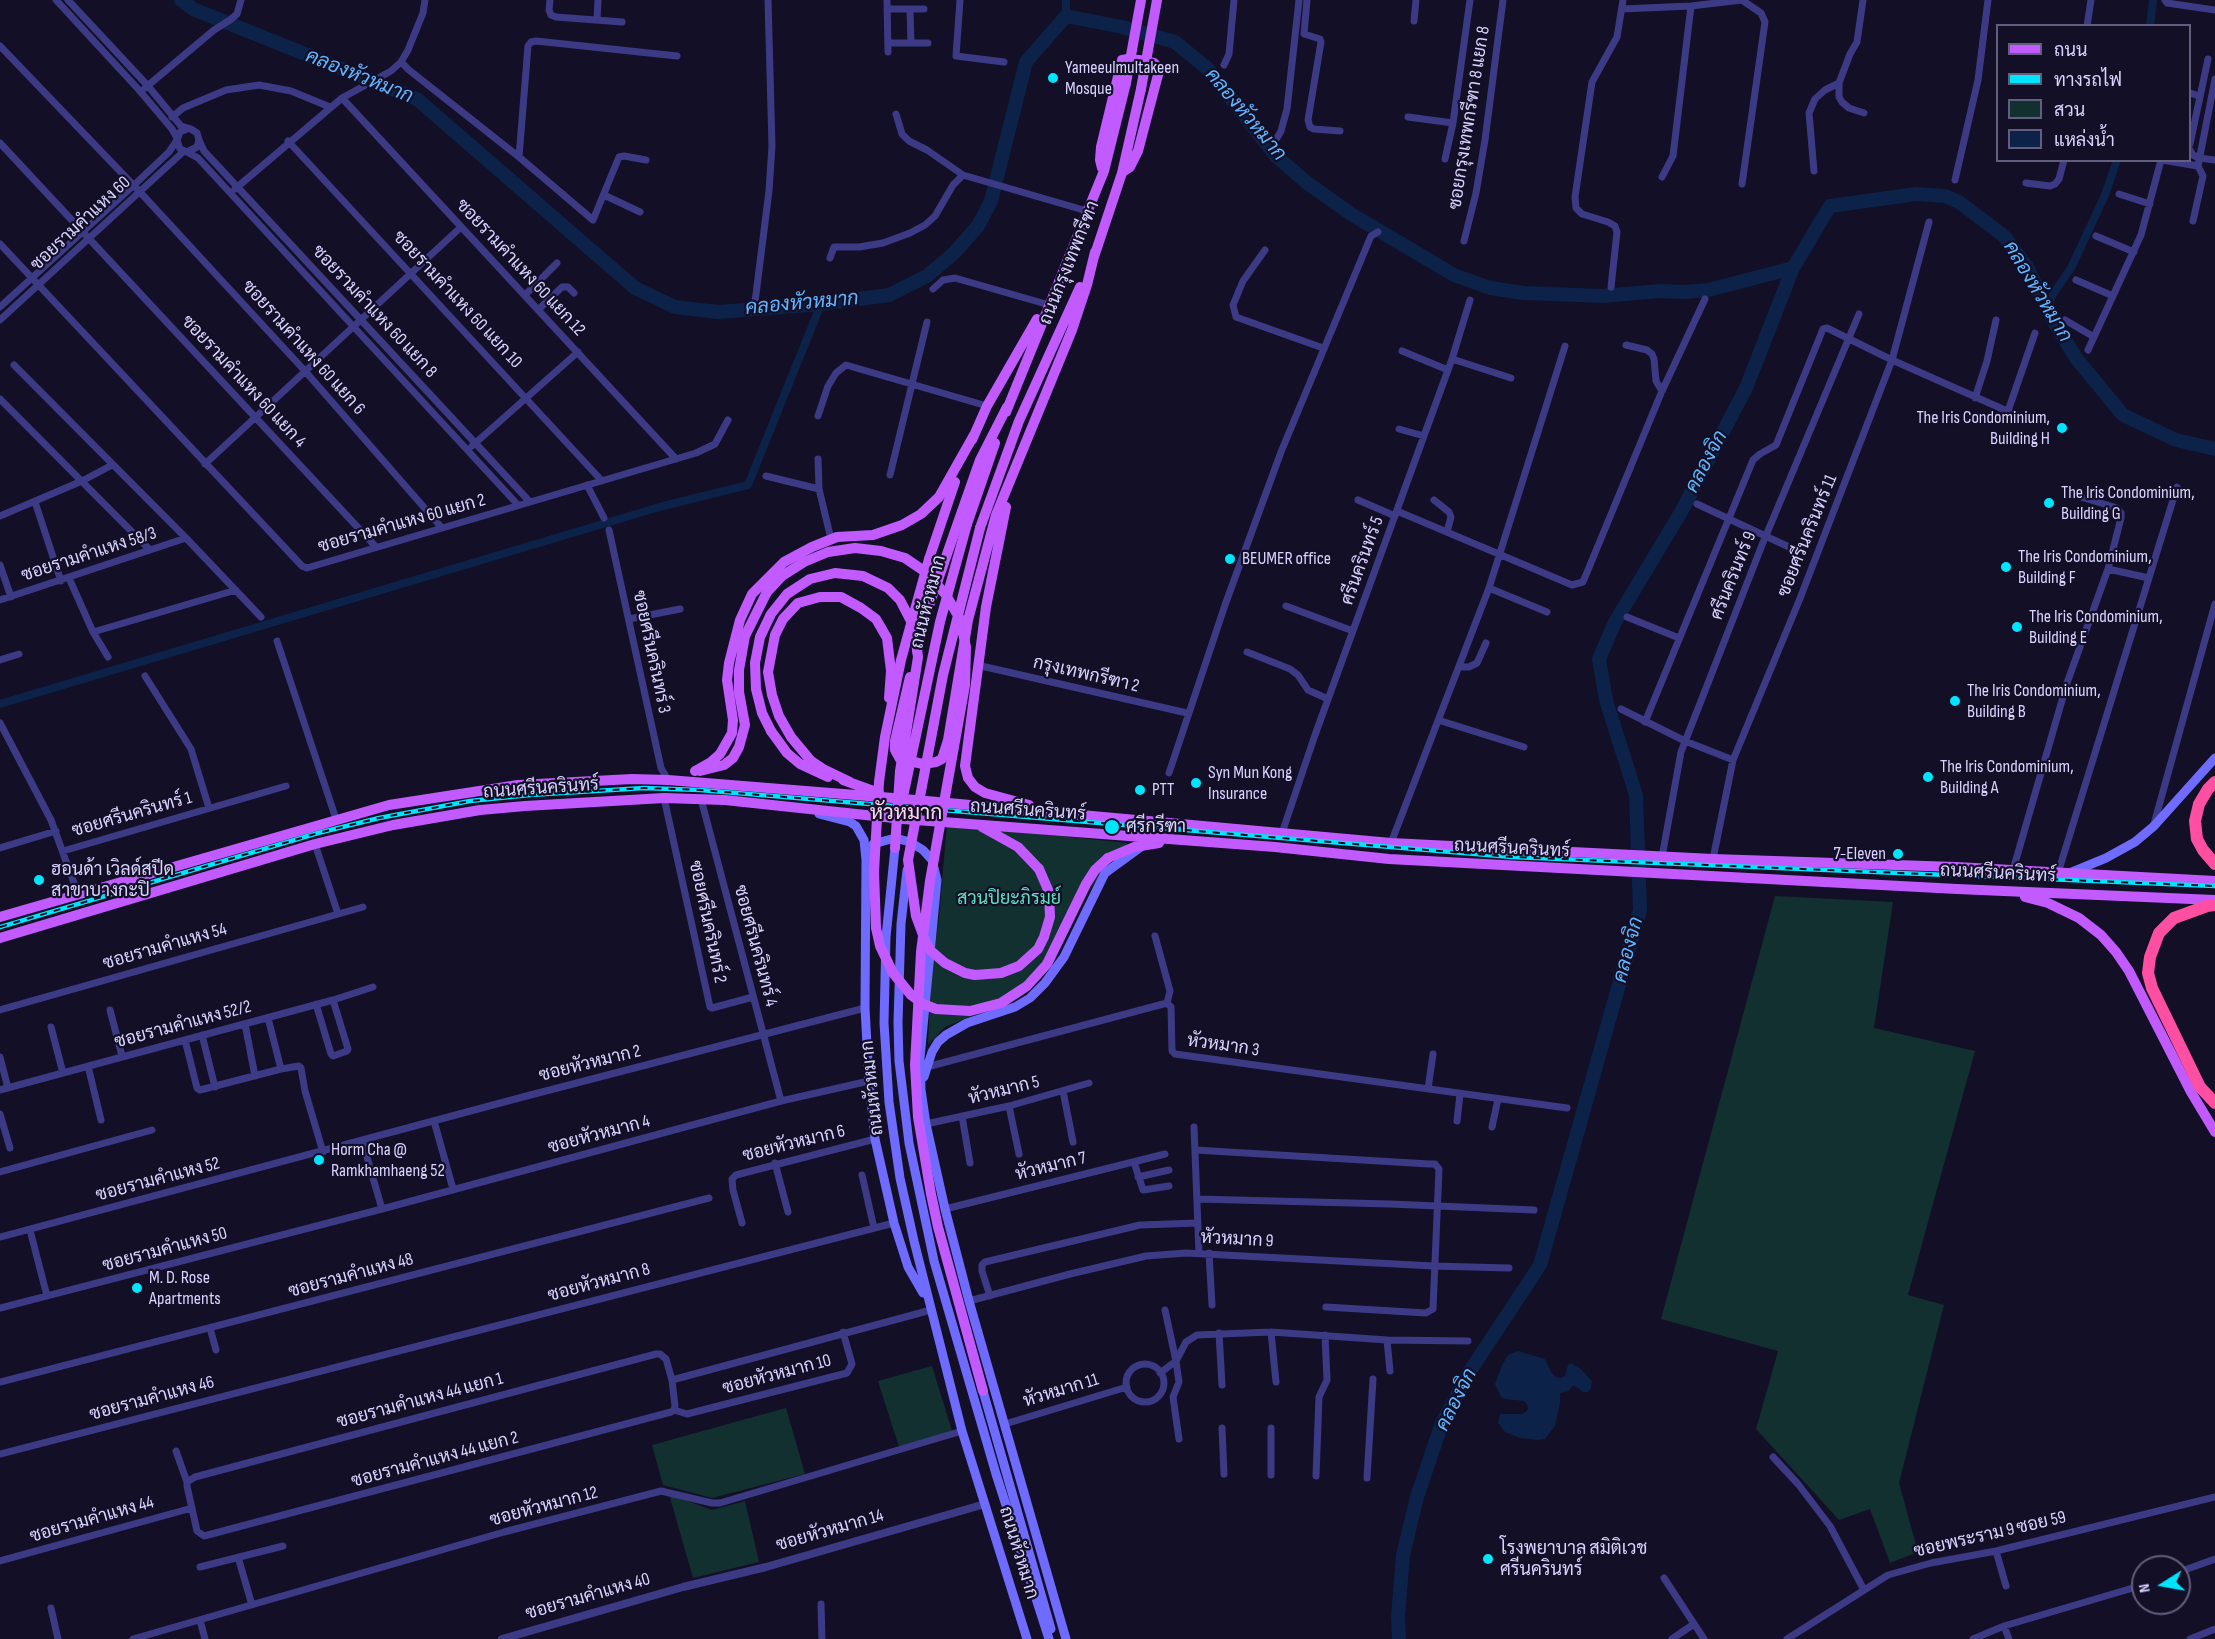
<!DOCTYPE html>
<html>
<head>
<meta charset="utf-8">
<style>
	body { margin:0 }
	#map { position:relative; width:2215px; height:1639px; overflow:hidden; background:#130f26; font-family:"Sofia Sans Condensed",Sarabun,sans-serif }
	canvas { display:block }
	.legend { position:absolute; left:1996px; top:24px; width:195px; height:138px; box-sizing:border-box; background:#130f26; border:2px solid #625e7d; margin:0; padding:8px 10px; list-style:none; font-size:18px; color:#d9d4ff }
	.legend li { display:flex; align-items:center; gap:12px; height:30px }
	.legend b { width:30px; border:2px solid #625e7d }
	.north { position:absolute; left:2131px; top:1555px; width:60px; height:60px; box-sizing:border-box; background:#130f26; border:2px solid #625e7d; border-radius:50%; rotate:259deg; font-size:16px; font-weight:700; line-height:24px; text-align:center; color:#d9d4ff }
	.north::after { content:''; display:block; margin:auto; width:21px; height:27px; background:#00e5ff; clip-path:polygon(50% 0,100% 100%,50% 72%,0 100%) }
</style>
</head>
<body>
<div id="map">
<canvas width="2215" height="1639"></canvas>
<ul class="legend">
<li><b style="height:8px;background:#c25bff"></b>ถนน</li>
<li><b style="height:8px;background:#00e5ff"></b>ทางรถไฟ</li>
<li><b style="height:16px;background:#12302f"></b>สวน</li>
<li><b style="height:16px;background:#0c2248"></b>แหล่งน้ำ</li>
</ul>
<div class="north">N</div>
</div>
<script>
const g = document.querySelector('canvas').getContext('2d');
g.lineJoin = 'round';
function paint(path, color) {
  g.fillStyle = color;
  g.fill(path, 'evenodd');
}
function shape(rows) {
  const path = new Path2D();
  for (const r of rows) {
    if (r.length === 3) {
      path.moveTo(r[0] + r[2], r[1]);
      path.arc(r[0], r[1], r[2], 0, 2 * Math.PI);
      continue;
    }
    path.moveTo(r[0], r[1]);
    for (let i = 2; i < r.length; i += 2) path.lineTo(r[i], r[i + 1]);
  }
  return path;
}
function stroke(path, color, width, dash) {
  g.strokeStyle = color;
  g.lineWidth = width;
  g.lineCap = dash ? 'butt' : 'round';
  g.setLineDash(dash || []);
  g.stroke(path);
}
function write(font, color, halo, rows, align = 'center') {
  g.font = font + ' "Sofia Sans Condensed",Sarabun,sans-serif';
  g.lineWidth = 4.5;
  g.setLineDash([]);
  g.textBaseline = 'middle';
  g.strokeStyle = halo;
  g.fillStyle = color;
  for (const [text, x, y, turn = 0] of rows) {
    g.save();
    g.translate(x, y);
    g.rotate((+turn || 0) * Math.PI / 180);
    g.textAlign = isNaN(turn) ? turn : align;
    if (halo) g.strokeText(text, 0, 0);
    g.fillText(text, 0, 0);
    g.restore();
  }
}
paint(shape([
	[947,824,1127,843,1130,851,1115,858,1089,891,1051,968,1022,996,945,1027,928,1045,931,977,939,916],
	[1775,896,1893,902,1874,1028,1975,1051,1908,1295,1944,1305,1899,1483,1918,1552,1890,1563,1870,1509,1839,1520,1756,1429,1778,1351,1661,1319],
	[932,1366,952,1431,899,1447,878,1381],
	[786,1408,805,1474,712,1498,663,1485,652,1445],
	[669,1494,712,1510,745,1501,759,1562,693,1578]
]), '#12302f');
paint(shape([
	[1518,1351,1545,1359,1551,1372,1556,1377,1561,1378,1565,1376,1568,1365,1571,1363,1581,1369,1592,1381,1591,1388,1588,1392,1583,1392,1575,1386,1572,1386,1569,1391,1560,1393,1560,1403,1555,1426,1545,1439,1539,1440,1520,1438,1505,1432,1498,1423,1500,1414,1522,1414,1526,1412,1528,1409,1527,1404,1524,1401,1505,1399,1501,1397,1495,1384,1502,1365,1508,1355]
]), '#0c2248');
stroke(shape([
	[1066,0,1066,16],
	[2150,26,2153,0],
	[2047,308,2053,294,2071,268,2105,195,2117,160],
	[0,704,663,506,748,485,821,304]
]), '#0c2248', 8);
stroke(shape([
	[181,0,193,9,417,99,635,288,675,307,718,312,821,304,889,295,927,276,954,253,978,226,991,201,1026,62,1066,16,1122,27,1175,42,1208,69,1276,156,1306,182,1351,214,1454,275,1490,288,1524,293,1603,296,1660,291,1684,292,1708,290,1793,268],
	[1399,1639,1398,1617,1403,1555,1417,1497,1442,1423,1468,1374,1540,1265,1640,910,1636,795,1606,700,1599,659,1615,622,1681,512,1746,388,1793,268,1830,206,1916,194,1945,196,1959,202,2004,236,2027,267,2054,322,2076,358,2123,415,2176,440,2215,449]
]), '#0c2248', 14);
stroke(shape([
	[56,0,139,90,172,129,177,138],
	[68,0,148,86,181,126,191,129,197,133,199,140,197,147,187,152,180,149,177,140,180,132,187,129],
	[550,0,549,10,551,15,556,17,622,22],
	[887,0,888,52],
	[960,0,956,56,1004,62],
	[1307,0,1304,34,1320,39,1321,42,1308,120,1310,127,1314,129,1340,131],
	[1742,0,1761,13,1765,22,1742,184],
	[2165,0,2167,3,2215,10],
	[887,9,924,9],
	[910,9,911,43],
	[1622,9,1691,6,1742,0],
	[597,20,598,0],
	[1414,21,1416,0],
	[2087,26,2091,0],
	[888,43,928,43],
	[0,46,139,191,305,371,442,528],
	[401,62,409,70,519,157],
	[1224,65,1229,54,1234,0],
	[1839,83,1839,97,1842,102,1849,108,1864,113],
	[145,88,214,30,230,20,237,14,241,0],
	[2190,93,2199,96],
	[342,98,676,459],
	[896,114,902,134,909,141,927,150,963,175],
	[172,117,183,108,226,90,259,85,291,91,330,107],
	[1408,117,1453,123],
	[1277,138,1281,131,1287,109,1299,0],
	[199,140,204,151,530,502],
	[288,141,602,481],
	[0,143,376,547],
	[2190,144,2208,59],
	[2190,150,2193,155,2199,158,2215,160],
	[187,152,198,158,518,505],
	[1445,159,1453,123,1470,0],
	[646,160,624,156,619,157,593,220,519,157,528,46,531,42,536,41,677,56],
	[2162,160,2198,166],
	[1814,171,1809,113,1815,99,1825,90,1839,83,1850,54,1857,42,1863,0],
	[1662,177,1673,156,1691,6],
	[1955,180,1978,80,1988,0],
	[2026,183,2050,186,2055,184,2059,179,2064,160],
	[235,189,342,98,391,71,401,62,408,50,423,13,425,0],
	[2119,194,2150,204],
	[604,195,640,212],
	[2193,221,2203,176,2198,166,2215,79],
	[2096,236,2134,252],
	[1464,241,1476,193,1485,140,1503,0],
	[0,244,302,566,307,568,696,453,715,444,728,420],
	[1265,250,1243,281,1233,305,1236,317,1323,348],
	[830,258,834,247,859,247,883,243,910,233,925,225,935,216,953,185,963,175,1087,211],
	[2076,280,2113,296],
	[1611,287,1617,232,1615,226,1608,222,1582,214,1576,208,1575,197,1592,82,1617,37,1623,0],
	[933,289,943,280,955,278,1046,304],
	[525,295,557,263],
	[755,302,769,191,772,146,768,0],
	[0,307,133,186,169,152,177,140],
	[538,310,562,287,568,287,574,293],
	[0,320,184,151],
	[2065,320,2094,337],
	[1626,345,1647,350,1652,354,1654,359,1656,381,1662,391],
	[2088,350,2141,235,2161,160],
	[1402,351,1448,370],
	[1452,359,1511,378],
	[14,365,186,538,261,617],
	[1975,398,1987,361,1996,320],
	[0,399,150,550],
	[2008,411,2035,333],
	[818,416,828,386,836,373,846,365,987,406],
	[1399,429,1424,436],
	[472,446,578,352],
	[818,459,819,489,831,539],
	[205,464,461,227],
	[890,475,927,322],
	[766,476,819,489],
	[587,485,604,518],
	[1358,500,1395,516],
	[1434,500,1449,512,1451,517,1447,532],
	[35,502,61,581],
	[1697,504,1789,547],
	[1397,511,1572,585,1583,582,1662,391,1705,299],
	[0,516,82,481,112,465],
	[609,530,661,768,668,780],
	[0,565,11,597],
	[2108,569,2149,578],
	[69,578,93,632,108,657],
	[1489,588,1547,612],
	[0,600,186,538],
	[1286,606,1353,631],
	[1627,617,1679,638],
	[629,619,680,609],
	[93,632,236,590],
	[277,641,336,819],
	[1247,652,1290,669,1298,675,1308,690,1328,699],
	[0,660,19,654],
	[977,665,1187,713],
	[1459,667,1469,667,1477,663,1486,643],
	[145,676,191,749,209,808],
	[1621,709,1685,741,1733,760],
	[1438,720,1524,747],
	[1645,722,1753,460,1760,454,1776,445,1823,329,1827,328,1892,360,2023,418],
	[0,723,51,820,78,894],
	[1169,773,1225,605,1281,452,1371,236,1378,232],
	[664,798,710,1007,712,1008,753,997],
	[701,799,781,1101],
	[2154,824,2215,604],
	[1282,833,1315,735,1452,359,1470,300],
	[1391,843,1489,588,1565,346],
	[315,844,338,914],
	[0,848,56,831],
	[63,851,286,786],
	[1662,857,1681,752,1762,545,1859,314],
	[1713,859,1733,760,1799,601,1892,360,1929,222],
	[2013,870,2067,683,2108,569,2121,518,2121,513,2117,508,2081,497],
	[2058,873,2177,487],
	[1155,936,1170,991,1167,1003],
	[316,1004,331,1054,333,1056,347,1051,348,1049,333,1000],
	[0,1010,363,907],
	[110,1010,122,1056],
	[268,1018,281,1069,299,1066,301,1068,305,1091,323,1152],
	[245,1024,255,1076],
	[51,1027,63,1073],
	[202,1035,215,1087],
	[185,1040,197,1088,200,1090,281,1069],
	[0,1057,8,1088],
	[88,1066,101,1120],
	[927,1067,1167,1003,1171,1007,1172,1051,1175,1054,1567,1108],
	[1428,1089,1433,1054],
	[0,1090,333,1000,373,987],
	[1063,1091,1073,1142],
	[1009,1106,1019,1154],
	[0,1114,10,1148],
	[962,1116,970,1163],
	[434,1121,453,1189],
	[1457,1121,1460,1094],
	[926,1124,1009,1106,1089,1083],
	[1194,1127,1199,1253],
	[1492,1127,1498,1099],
	[362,1140,382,1209],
	[1195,1150,1429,1164,1435,1164,1439,1169,1433,1309,1426,1313,1326,1307],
	[1134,1162,1143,1190,1169,1186],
	[775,1163,788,1212],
	[0,1172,152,1130],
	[862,1175,874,1228],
	[1138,1177,1169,1170],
	[1197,1199,1390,1204,1534,1210],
	[945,1209,1165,1154],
	[742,1223,733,1190,732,1179,736,1175,875,1139],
	[30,1230,47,1296],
	[0,1237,519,1098,865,1008],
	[1209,1253,1212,1305],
	[990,1296,982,1271,982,1265,985,1262,1140,1225,1198,1223],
	[969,1301,1070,1274,1146,1256,1186,1253,1434,1266,1509,1268],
	[0,1308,382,1209,781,1101,869,1081],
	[210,1328,216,1350],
	[1271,1332,1276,1382],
	[1219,1333,1222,1385],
	[1387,1340,1390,1371],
	[656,1354,660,1354,666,1359,672,1380,675,1406,674,1410,671,1412,204,1536,197,1531,187,1486,187,1482,195,1477,656,1354],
	[1145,1383,19],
	[1160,1373,1176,1361,1165,1310],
	[672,1380,931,1310],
	[0,1382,709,1198],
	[674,1410,687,1414,847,1373,852,1364,843,1332],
	[1005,1424,1127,1387],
	[1222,1428,1224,1474],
	[1271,1428,1271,1475],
	[1179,1439,1173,1397,1179,1382,1176,1361,1186,1342,1197,1335,1271,1332,1387,1340,1468,1341],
	[176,1451,187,1482],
	[0,1454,894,1223],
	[1773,1457,1798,1484,1830,1526,1864,1590],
	[1316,1476,1319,1397,1327,1380,1325,1335],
	[1367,1478,1373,1379],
	[1996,1551,2006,1586],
	[238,1557,252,1605],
	[0,1561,192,1508],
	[200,1567,283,1546],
	[2179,1572,2215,1559],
	[1664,1578,1704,1639],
	[821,1604,822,1639],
	[51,1608,58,1639],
	[200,1620,205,1639],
	[2004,1626,2009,1639],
	[133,1639,504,1532,661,1491,712,1503,720,1503,962,1431],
	[1672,1639,1694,1624],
	[1787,1639,1888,1575,1931,1563,1996,1551,2215,1497],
	[1973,1639,2004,1626,2143,1585],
	[2190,1639,2215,1629]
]), '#3d3a85', 7);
stroke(shape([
	[502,1639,683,1587,766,1567,985,1504]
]), '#3d3a85', 8);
stroke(shape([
	[819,814,850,822,856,826,864,840,866,860,865,1008,869,1081,875,1139,894,1223,908,1267,923,1293],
	[895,848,886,937,884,1023,889,1102,900,1178,914,1241,962,1431,1027,1639],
	[866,860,873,844,895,838,910,842,923,850,932,860,937,880,920,1058,921,1090,926,1124,945,1209,969,1301,1066,1639],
	[907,870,901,924,898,1022,899,1061,909,1143,934,1261,996,1474,1049,1639],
	[2072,872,2106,858,2135,842,2154,826,2215,758],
	[924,1077,932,1052,938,1042,946,1035,967,1023,1015,1007,1030,998,1045,983,1064,957,1105,873,1142,846],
	[983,1391,1051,1629]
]), '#6f6bff', 9);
stroke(shape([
	[1102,168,1100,160,1101,147,1122,60,1128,59,1139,60,1154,63,1158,67,1159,71,1138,151,1130,167,1124,171],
	[1094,257,1122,173,1141,89],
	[1006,412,1104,171,1126,83],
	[972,440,987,406,1037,319],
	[1006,507,986,607,965,766,968,778,975,787,985,793,1029,805],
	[967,524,995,443],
	[980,528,1019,421,1080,287],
	[929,559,955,482],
	[917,651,926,614,980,460,1007,407],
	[910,677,895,741,895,750,900,759,923,764,936,762,942,759,948,740,968,620,996,515,1072,330,1087,285,1095,252],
	[771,731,787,753,800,764,828,777],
	[695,771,711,762,720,754,732,733,733,720,727,680,729,663,740,620,752,594,784,562,812,547,837,537,873,535,902,525,921,514,939,497,974,435],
	[700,771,724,765,733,758,739,747,745,725,739,692,739,670,745,636,767,592],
	[843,780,879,793],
	[850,782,823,769,811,761,791,737,779,716,772,695,768,672,775,635,783,619,798,603,820,597,841,597,861,608,876,619,887,638,891,671,889,698],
	[982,827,1018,847,1039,869],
	[1108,858,1134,847,1159,843],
	[2025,897,2048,903,2079,918,2101,935,2116,952,2129,971,2191,1092,2215,1132],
	[0,917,389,805,518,785,632,779,668,780,893,798,1391,843,1713,859,1956,867,2215,881],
	[0,938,315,844,393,825,480,810,525,806,664,798,725,800,903,819,1275,847,1389,859,1957,889,2215,900]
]), '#c25bff', 10);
stroke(shape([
	[2215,782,2208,789,2199,804,2195,821,2197,839,2203,850,2215,864],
	[2215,905,2207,906,2174,918,2159,933,2150,957,2148,973,2152,988,2200,1087,2215,1103]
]), '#ff4fa3', 12);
const rail = shape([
	[0,927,318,833,379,818,470,801,530,795,644,788,700,790,1512,857,2215,886]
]);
stroke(rail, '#00e5ff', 4.5);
stroke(rail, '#130f26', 2, [7]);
stroke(shape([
	[1126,83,1141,0],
	[1141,89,1157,0],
	[980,528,943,675,908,860,916,916,926,943,931,951,945,963,965,973,975,975,1001,973,1019,966,1038,949,1044,937,1050,917,1049,892,1039,869],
	[929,559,901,660,885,737,879,782,874,872,876,928,880,946,893,973,911,995,923,1004,936,1009,970,1011,1001,1003,1027,986,1047,964,1086,884,1095,870,1108,858],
	[767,592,782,576,804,562,828,552,855,548,881,551,905,558,927,573,946,595,960,619,966,647,965,685,930,881,921,952,915,1065,918,1117,931,1194,938,1227,983,1391],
	[771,731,762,713,756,689,755,663,760,637,771,614,787,594,810,579,835,573,863,576,888,588,900,600,914,627,918,657,900,771,895,848],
	[904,792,940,622,967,524]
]), '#c25bff', 10);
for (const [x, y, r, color] of [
	[1053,78,6,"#00e5ff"],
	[2062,428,6,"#00e5ff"],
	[2049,503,6,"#00e5ff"],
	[1230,559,6,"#00e5ff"],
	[2006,567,6,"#00e5ff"],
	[2017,627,6,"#00e5ff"],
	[1955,701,6,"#00e5ff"],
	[1928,777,6,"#00e5ff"],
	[1196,783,6,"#00e5ff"],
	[1140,790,6,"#00e5ff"],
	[1112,827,8,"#00e5ff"],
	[1898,854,6,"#00e5ff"],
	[39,880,6,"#00e5ff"],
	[319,1160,6,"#00e5ff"],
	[137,1288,6,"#00e5ff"],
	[1488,1559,6,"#00e5ff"]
]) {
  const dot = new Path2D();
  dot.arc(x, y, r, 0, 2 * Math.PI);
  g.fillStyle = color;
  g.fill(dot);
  stroke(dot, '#130f26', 2);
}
write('18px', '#d9d4ff', '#130f26', [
	["Yameeulmultakeen",1065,68],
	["Mosque",1065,89],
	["The Iris Condominium,",2050,418,"right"],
	["Building H",2050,439,"right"],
	["The Iris Condominium,",2061,493],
	["Building G",2061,514],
	["The Iris Condominium,",2018,557],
	["Building F",2018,578],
	["BEUMER office",1242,559],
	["The Iris Condominium,",2029,617],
	["Building E",2029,638],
	["The Iris Condominium,",1967,691],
	["Building B",1967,712],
	["The Iris Condominium,",1940,767],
	["Building A",1940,788],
	["Syn Mun Kong",1208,773],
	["Insurance",1208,794],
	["PTT",1152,790],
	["ศรีกรีฑา",1126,827],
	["7-Eleven",1886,854,"right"],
	["ฮอนด้า เวิลด์สปีด",51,870],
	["สาขาบางกะปิ",51,891],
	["Horm Cha @",331,1150],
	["Ramkhamhaeng 52",331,1171],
	["M. D. Rose",149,1278],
	["Apartments",149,1299],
	["โรงพยาบาล สมิติเวช",1500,1549],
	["ศรีนครินทร์",1500,1570]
], 'left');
write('18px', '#d9d4ff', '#130f26', [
	["ซอยกรุงเทพกรีฑา 8 แยก 8",1470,118,-81],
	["ซอยรามคำแหง 60",81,224,-43],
	["ถนนกรุงเทพกรีฑา",1070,263,-68],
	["ซอยรามคำแหง 60 แยก 12",520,268,47],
	["ซอยรามคำแหง 60 แยก 10",457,300,47],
	["ซอยรามคำแหง 60 แยก 8",374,312,47],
	["ซอยรามคำแหง 60 แยก 6",303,348,48],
	["ซอยรามคำแหง 60 แยก 4",243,382,47],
	["ซอยรามคำแหง 60 แยก 2",402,524,-16],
	["ซอยศรีนครินทร์ 11",1808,536,-68],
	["ซอยรามคำแหง 58/3",89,555,-18],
	["ศรีนครินทร์ 5",1363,561,-70],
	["ศรีนครินทร์ 9",1734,576,-68],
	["ถนนหัวหมาก",929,602,-76],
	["ซอยศรีนครินทร์ 3",651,652,78],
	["กรุงเทพกรีฑา 2",1086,675,13],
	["ถนนศรีนครินทร์",541,789,-4],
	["ถนนศรีนครินทร์",1028,811,4],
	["ซอยศรีนครินทร์ 1",132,815,-16],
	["ถนนศรีนครินทร์",1512,849,3],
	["ถนนศรีนครินทร์",1998,874,3],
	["ซอยศรีนครินทร์ 2",707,922,78],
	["ซอยศรีนครินทร์ 4",755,946,75],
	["ซอยรามคำแหง 54",165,947,-16],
	["ซอยรามคำแหง 52/2",183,1025,-15],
	["หัวหมาก 3",1223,1046,8],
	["ซอยหัวหมาก 2",590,1064,-14],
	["ถนนหัวหมาก",873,1088,-96],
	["หัวหมาก 5",1004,1091,-14],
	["ซอยหัวหมาก 4",599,1135,-15],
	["ซอยหัวหมาก 6",794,1144,-14],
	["หัวหมาก 7",1051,1167,-14],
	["ซอยรามคำแหง 52",158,1180,-15],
	["หัวหมาก 9",1237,1240,3],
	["ซอยรามคำแหง 50",165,1250,-15],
	["ซอยรามคำแหง 48",351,1276,-15],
	["ซอยหัวหมาก 8",599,1283,-15],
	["ซอยหัวหมาก 10",777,1375,-15],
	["หัวหมาก 11",1061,1391,-17],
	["ซอยรามคำแหง 46",152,1399,-15],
	["ซอยรามคำแหง 44 แยก 1",420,1401,-15],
	["ซอยรามคำแหง 44 แยก 2",435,1460,-15],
	["ซอยหัวหมาก 12",544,1507,-15],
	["ซอยรามคำแหง 44",92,1520,-16],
	["ซอยหัวหมาก 14",830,1531,-16],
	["ซอยพระราม 9 ซอย 59",1990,1535,-13],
	["ถนนหัวหมาก",1018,1553,73],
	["ซอยรามคำแหง 40",588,1597,-16]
]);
write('18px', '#5fe0c0', '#130f26', [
	["สวนปิยะภิรมย์",1009,899]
]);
write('italic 20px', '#62b6ff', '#130f26', [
	["คลองหัวหมาก",359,77,22],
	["คลองหัวหมาก",1245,115,50],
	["คลองหัวหมาก",2037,292,59],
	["คลองหัวหมาก",802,304,-5],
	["คลองจิก",1707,462,-62],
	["คลองจิก",1629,950,-75],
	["คลองจิก",1457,1400,-63]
]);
write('21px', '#ffd6f0', '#130f26', [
	["หัวหมาก",906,814]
]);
</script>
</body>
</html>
